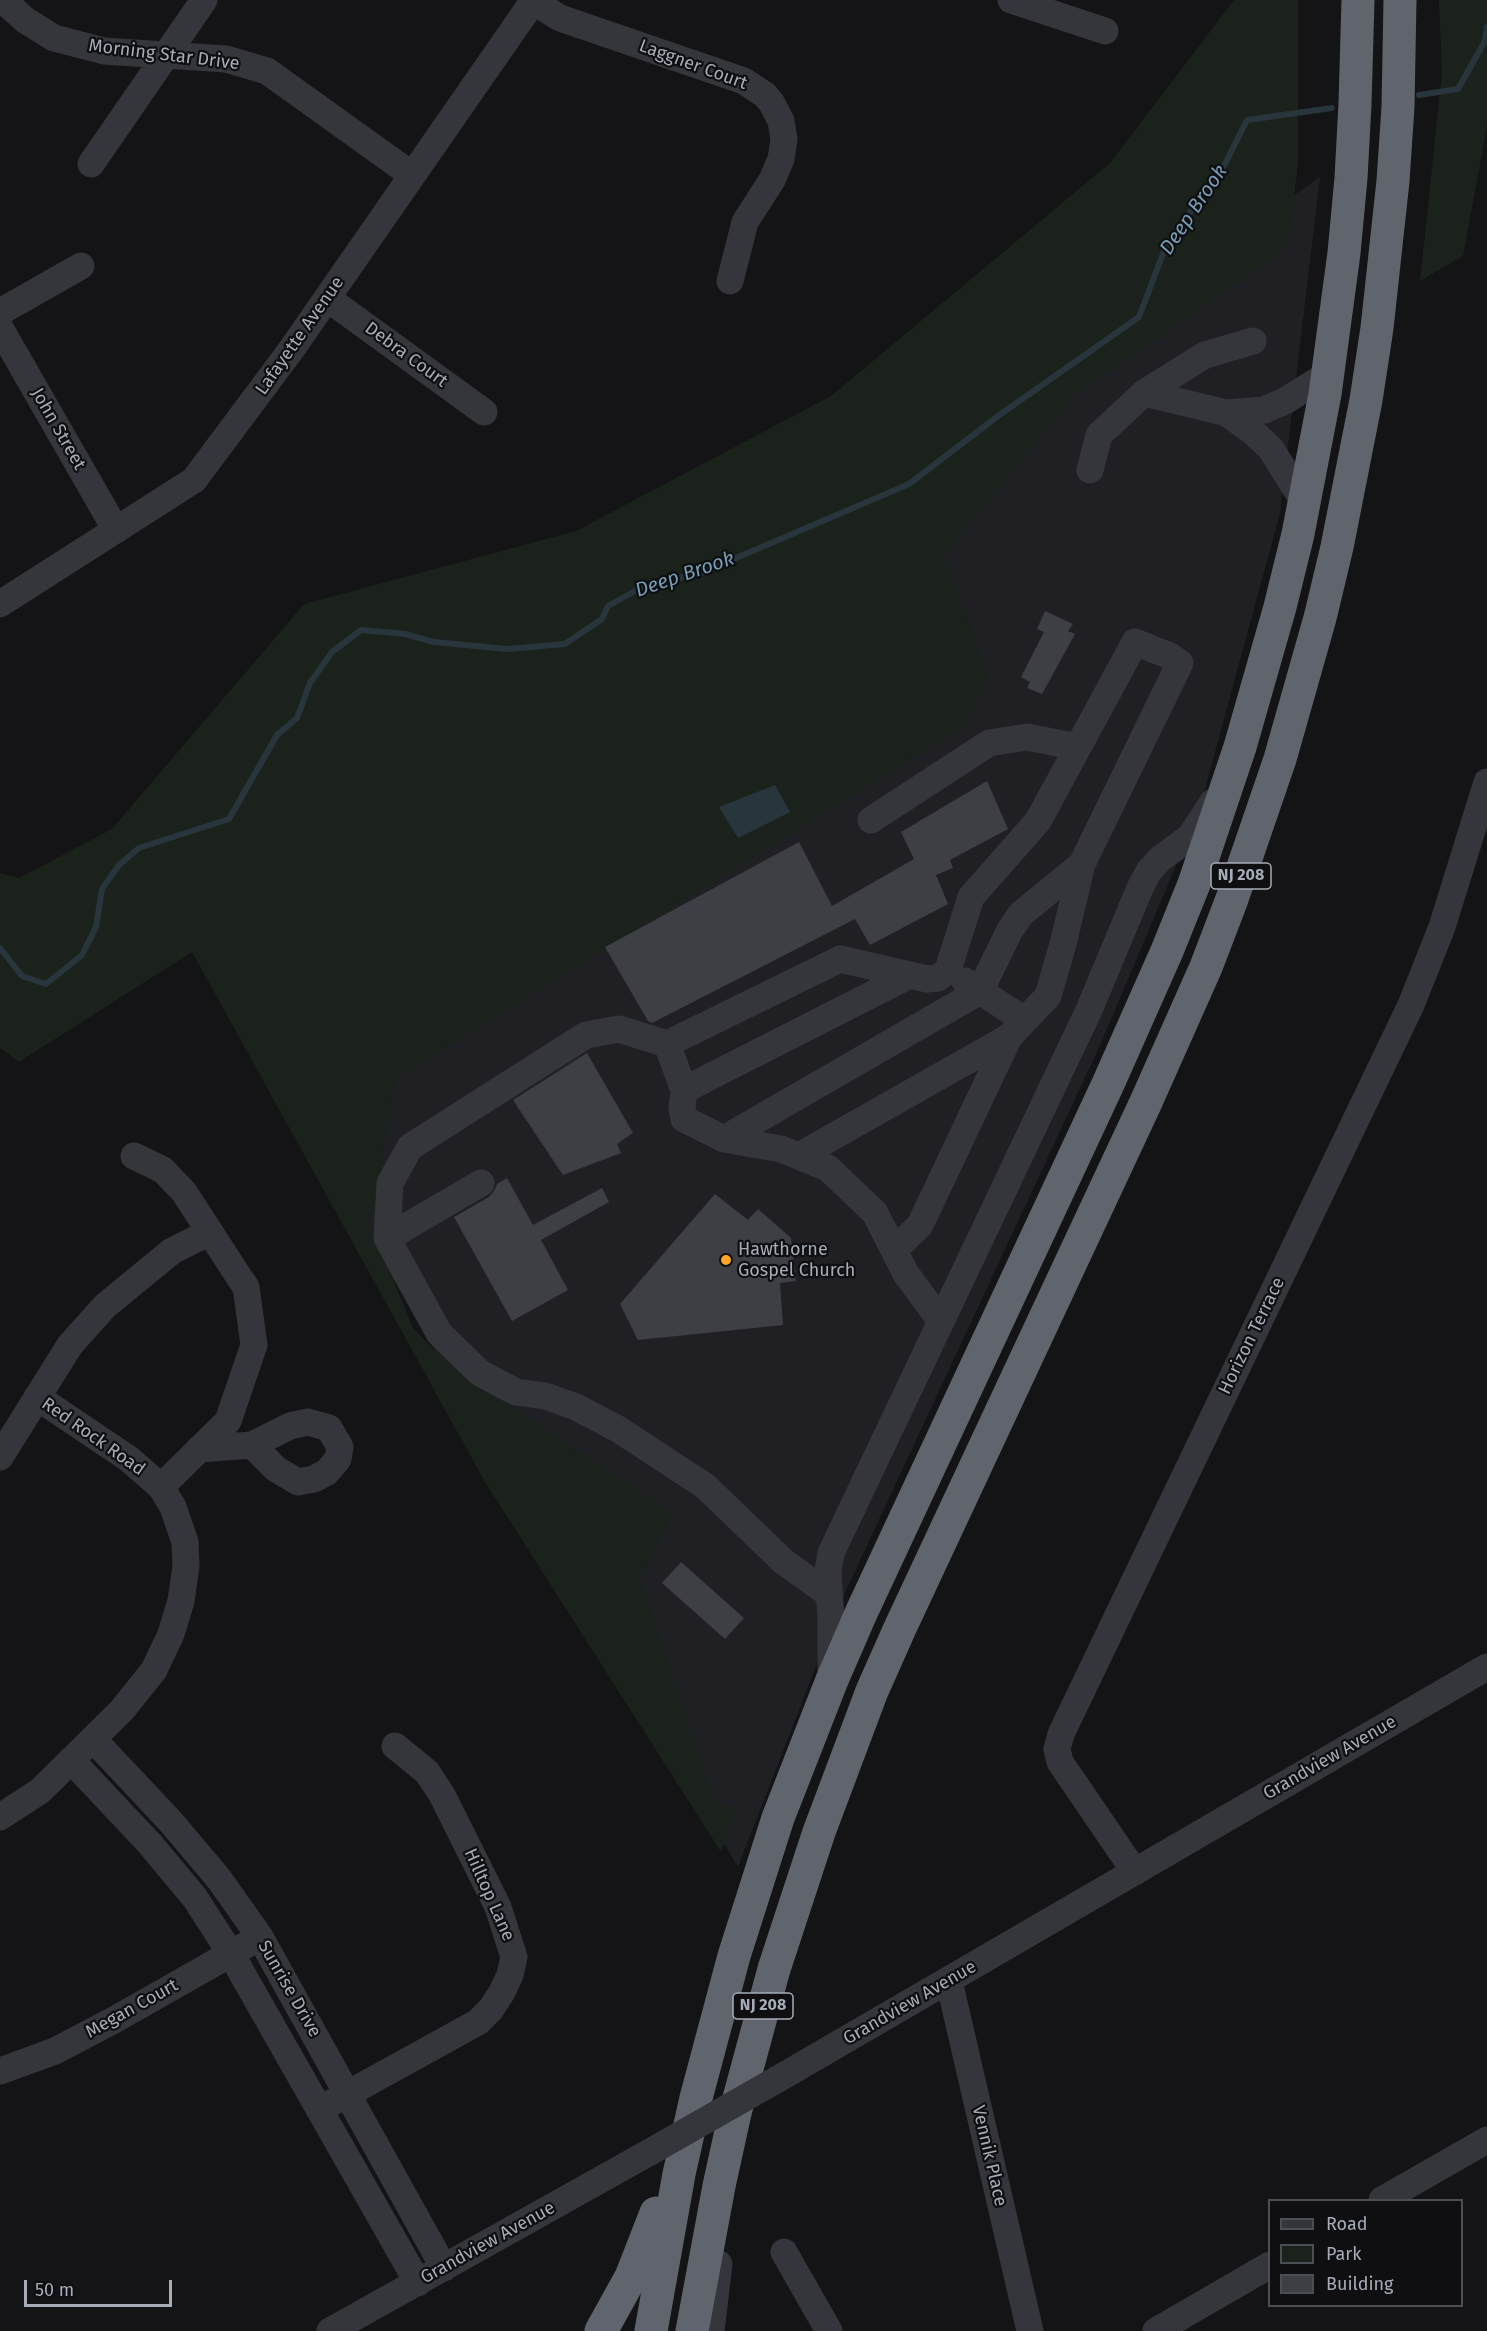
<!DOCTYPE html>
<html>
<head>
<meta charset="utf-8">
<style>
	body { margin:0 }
	#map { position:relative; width:1487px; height:2331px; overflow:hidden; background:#141417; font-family:"Fira Sans",sans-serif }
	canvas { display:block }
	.legend { position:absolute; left:1268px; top:2199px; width:195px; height:108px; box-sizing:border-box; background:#0f0f11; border:2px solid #4b4e54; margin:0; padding:8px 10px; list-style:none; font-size:18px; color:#a5acb8 }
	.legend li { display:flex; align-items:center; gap:12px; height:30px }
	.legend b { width:30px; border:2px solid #4b4e54 }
	.scale { position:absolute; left:24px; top:2280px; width:148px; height:27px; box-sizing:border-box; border:3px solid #a5acb8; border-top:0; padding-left:8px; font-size:18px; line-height:21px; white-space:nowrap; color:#a5acb8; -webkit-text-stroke:4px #0f0f11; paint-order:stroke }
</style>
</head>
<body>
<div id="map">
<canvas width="1487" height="2331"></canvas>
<ul class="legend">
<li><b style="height:8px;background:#35363c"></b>Road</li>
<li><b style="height:16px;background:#1a221b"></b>Park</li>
<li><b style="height:16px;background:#3e3f44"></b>Building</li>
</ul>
<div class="scale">50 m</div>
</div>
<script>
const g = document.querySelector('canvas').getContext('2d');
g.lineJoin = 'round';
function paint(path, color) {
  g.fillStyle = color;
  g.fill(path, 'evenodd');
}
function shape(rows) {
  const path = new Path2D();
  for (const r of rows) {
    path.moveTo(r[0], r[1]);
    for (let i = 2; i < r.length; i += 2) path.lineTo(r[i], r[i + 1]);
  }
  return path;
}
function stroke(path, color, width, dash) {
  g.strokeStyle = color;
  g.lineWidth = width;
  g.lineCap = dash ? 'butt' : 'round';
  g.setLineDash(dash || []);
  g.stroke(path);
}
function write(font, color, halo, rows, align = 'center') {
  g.font = font + ' "Fira Sans",sans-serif';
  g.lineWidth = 4.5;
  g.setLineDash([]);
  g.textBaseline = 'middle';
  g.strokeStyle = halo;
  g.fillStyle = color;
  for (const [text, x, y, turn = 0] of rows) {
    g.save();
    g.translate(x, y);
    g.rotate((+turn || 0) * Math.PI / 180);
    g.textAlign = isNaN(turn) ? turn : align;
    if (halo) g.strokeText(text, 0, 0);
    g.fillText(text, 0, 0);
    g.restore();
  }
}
paint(shape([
	[1320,177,1280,513,1199,811,1102,1041,843,1597,738,1867,200,950,914,459]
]), '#202024');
paint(shape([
	[1234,0,1298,0,1298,164,1288,248,1074,396,945,555,988,677,966,725,396,1079,371,1226,413,1328,453,1369,672,1512,641,1580,715,1800,736,1811,721,1852,485,1482,192,952,19,1062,0,1048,0,873,19,878,112,829,304,604,576,531,831,396,1110,163],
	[1439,0,1487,0,1487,127,1463,256,1420,281,1442,73]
]), '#1a221b');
paint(shape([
	[775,785,790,812,738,838,719,807]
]), '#29353c');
stroke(shape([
	[1419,95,1458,89,1485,41,1487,27],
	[0,948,22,976,46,984,82,955,96,927,102,889,119,865,139,848,229,819,277,735,297,718,310,683,332,652,361,630,405,634,434,642,507,649,565,644,602,619,608,606,644,586,701,573,909,484,998,416,1139,317,1166,246,1225,164,1247,120,1332,108]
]), '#29353c', 6);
paint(shape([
	[1045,611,1073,624,1068,631,1075,634,1042,694,1027,688,1030,682,1021,677,1044,632,1037,629],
	[987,781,1008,829,950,860,953,868,936,875,948,904,870,945,855,919,652,1023,648,1021,605,947,799,842,832,906,914,859,901,832],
	[587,1053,633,1133,617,1144,621,1153,563,1175,513,1100],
	[507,1178,533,1225,602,1188,609,1202,541,1240,568,1290,512,1321,454,1217,489,1197,494,1191,497,1184],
	[715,1194,748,1220,758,1209,791,1238,796,1281,780,1283,783,1325,638,1340,620,1304],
	[681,1562,744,1618,725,1639,662,1583]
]), '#3e3f44');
stroke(shape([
	[3,0,25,20,54,38,104,51,226,59,267,71,412,175],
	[1011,0,1105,31],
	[533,1,560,18,744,81,765,95,771,102,781,121,784,139,781,159,772,180,745,222,730,281],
	[91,164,204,0],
	[327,298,484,412],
	[0,312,81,266],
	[0,328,116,530],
	[1144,393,1227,413],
	[1090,470,1099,435,1144,393,1205,355,1253,341],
	[1304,502,1271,449,1253,432,1227,413,1264,410,1285,401,1328,374],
	[0,604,194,480,291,350,534,0],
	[871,820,989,743,1027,737,1078,747],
	[965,981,1024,1020],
	[667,1044,619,1029,586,1035,410,1147,390,1183,387,1238,439,1333,480,1373,516,1392,545,1396,576,1407,618,1429,705,1486,784,1562,829,1594],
	[684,1090,910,975],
	[724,1139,980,991,1010,930,1021,914,1082,864],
	[134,1156,163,1170,184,1192,239,1277,246,1287,254,1345,228,1421,161,1487],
	[799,1156,1009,1037],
	[387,1238,481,1183],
	[894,1250,920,1225,1009,1037,1048,996,1063,944,1082,864,1180,663,1170,656,1135,642,1038,821,971,897,948,970,938,978,927,979,840,959,667,1044,684,1090,682,1108,684,1119,724,1139,781,1149,828,1168,875,1213,906,1274,941,1321],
	[199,1449,252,1445,290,1426,308,1422,329,1428,340,1447,338,1459,327,1472,314,1479,298,1482,276,1469,252,1445],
	[0,1457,70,1345,105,1306,172,1251,210,1232],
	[831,1677,831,1619,828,1571,831,1553,1089,1010,1140,888,1149,871,1160,859,1190,837,1213,802],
	[93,1739,171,1822,219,1879,260,1937,444,2268],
	[71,1760,150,1844,195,1898,231,1954,418,2283],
	[0,1817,40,1791,122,1710,154,1670,171,1634,181,1601,186,1566,185,1542,173,1507,161,1487,129,1459,37,1397],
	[1135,1872,1060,1762,1057,1749,1061,1734,1411,1005,1442,927,1487,782],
	[949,1981,1030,2331],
	[0,2071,55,2051,114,2020,246,1945],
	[778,2079,1487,1667],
	[333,2102,478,2022,491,2009,502,1992,510,1975,514,1957,498,1907,442,1795,427,1772,395,1746],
	[1382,2200,1487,2140],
	[784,2252,829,2331],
	[330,2331,650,2152],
	[711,2331,719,2264],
	[1156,2331,1270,2265]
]), '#35363c', 27);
stroke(shape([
	[601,2331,631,2277,656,2213],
	[651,2331,679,2174,696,2098,734,1956,778,1818,832,1680,862,1611,1108,1084,1167,951,1194,884,1240,747,1280,607,1298,534,1325,394,1344,253,1351,178,1355,104,1358,0],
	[692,2331,719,2186,735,2113,774,1969,819,1832,872,1691,900,1628,1146,1102,1206,967,1232,899,1280,759,1320,618,1337,547,1366,400,1377,328,1393,181,1398,107,1400,0]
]), '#60656d', 33);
stroke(shape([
	[650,2152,778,2079]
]), '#35363c', 27);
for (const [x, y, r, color] of [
	[726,1260,6,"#ffa724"]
]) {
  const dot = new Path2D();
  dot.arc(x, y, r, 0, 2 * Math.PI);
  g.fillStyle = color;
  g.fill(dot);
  stroke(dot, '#0f0f11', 2);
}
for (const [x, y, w] of [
	[1241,876,60],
	[763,2006,60]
]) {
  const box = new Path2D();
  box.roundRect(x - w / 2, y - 13, w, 26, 4.5);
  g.fillStyle = '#0f0f11';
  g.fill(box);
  stroke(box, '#a5acb8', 1.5);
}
write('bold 16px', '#a5acb8', null, [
	["NJ 208",1241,876],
	["NJ 208",763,2006]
]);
write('18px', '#a5acb8', '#0f0f11', [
	["Morning Star Drive",164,55,7],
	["Laggner Court",693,65,20],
	["Lafayette Avenue",300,336,-55],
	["Debra Court",406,355,36],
	["John Street",58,429,60],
	["Horizon Terrace",1252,1336,-64],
	["Red Rock Road",93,1437,35],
	["Grandview Avenue",1330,1758,-30],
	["Hilltop Lane",489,1895,66],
	["Sunrise Drive",289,1989,60],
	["Grandview Avenue",910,2003,-30],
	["Megan Court",132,2009,-29],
	["Vennik Place",989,2156,77],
	["Grandview Avenue",488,2243,-29]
]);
write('18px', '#a5acb8', '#0f0f11', [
	["Hawthorne",738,1250],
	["Gospel Church",738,1271]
], 'left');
write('italic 20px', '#789eb7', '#0f0f11', [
	["Deep Brook",1194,210,-56],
	["Deep Brook",685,575,-19]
]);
</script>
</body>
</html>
